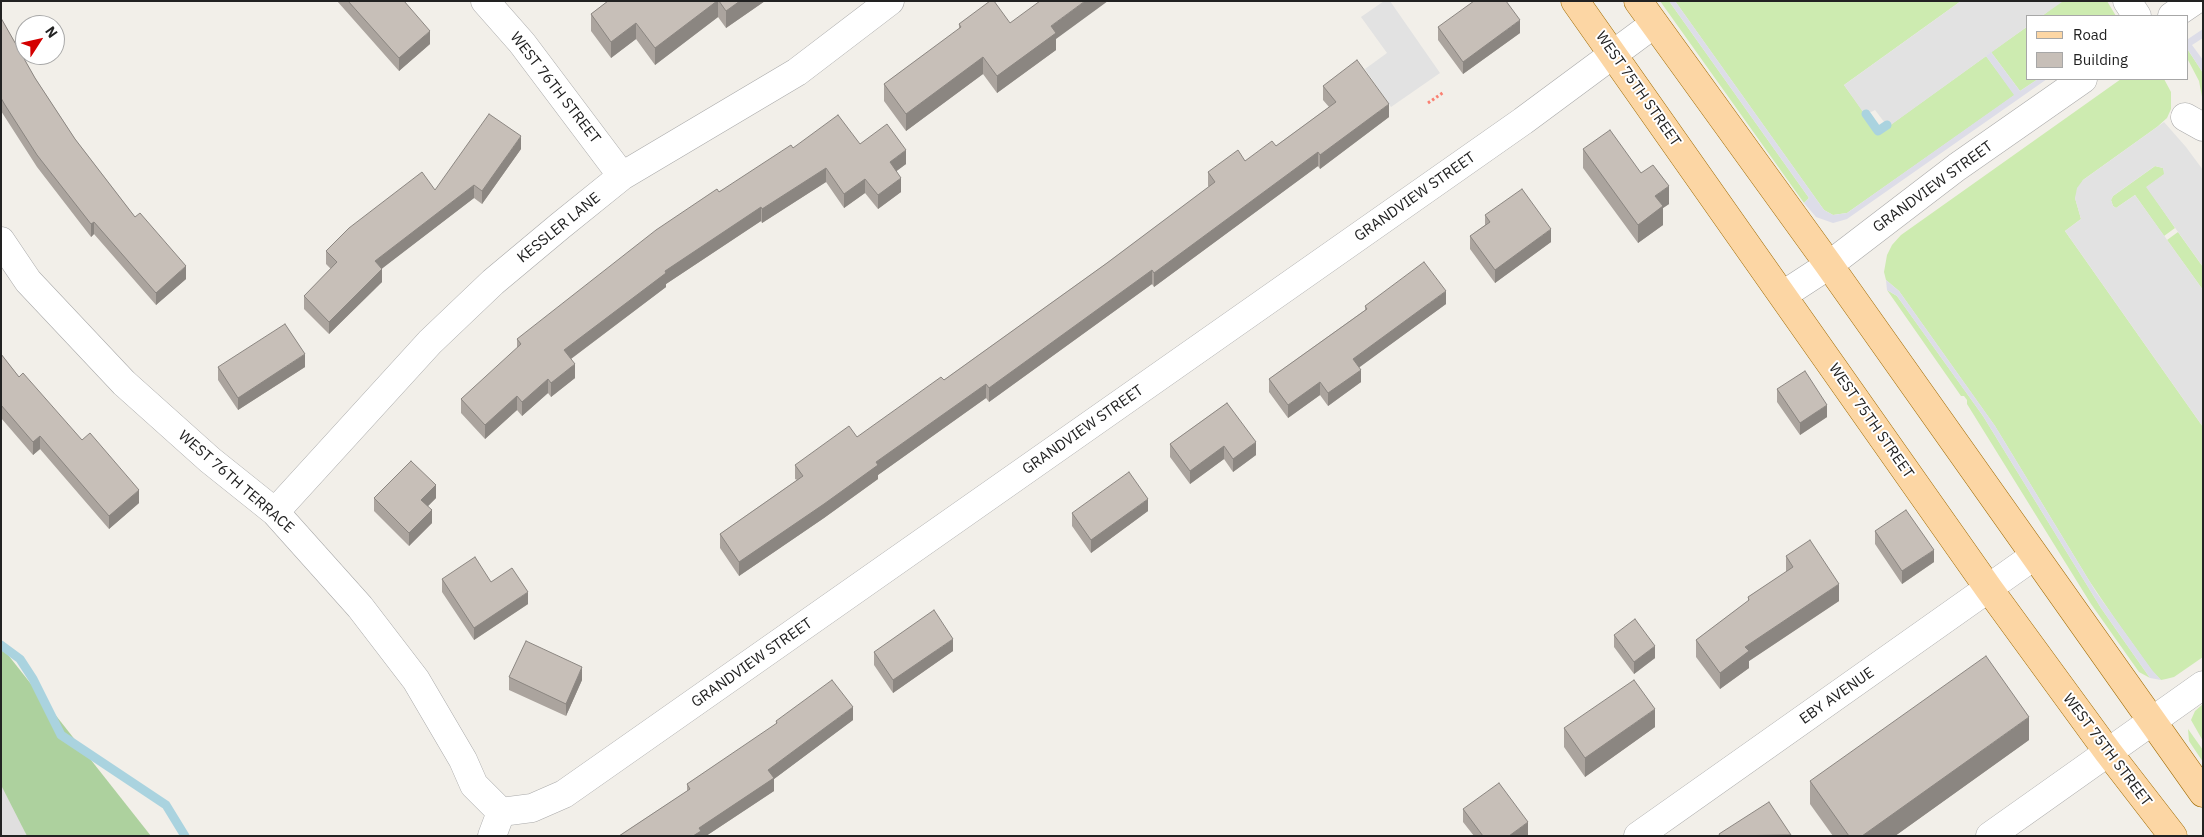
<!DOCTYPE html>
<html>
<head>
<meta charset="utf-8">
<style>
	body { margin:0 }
	#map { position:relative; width:2204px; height:837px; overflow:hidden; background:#f2efe9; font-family:"IBM Plex Sans",sans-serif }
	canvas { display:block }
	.frame { position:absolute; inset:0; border:2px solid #222; pointer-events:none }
	.legend { position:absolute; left:2026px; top:15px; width:162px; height:65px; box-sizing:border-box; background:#fff; border:1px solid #a7a7a7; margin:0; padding:6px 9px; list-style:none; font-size:15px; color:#222 }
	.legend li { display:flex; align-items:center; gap:10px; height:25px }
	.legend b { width:25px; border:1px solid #a7a7a7 }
	.north { position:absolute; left:15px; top:15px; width:50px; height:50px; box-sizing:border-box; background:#fff; border:1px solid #a7a7a7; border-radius:50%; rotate:55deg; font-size:14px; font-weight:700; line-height:20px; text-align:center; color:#222 }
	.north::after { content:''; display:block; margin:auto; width:18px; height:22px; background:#d40000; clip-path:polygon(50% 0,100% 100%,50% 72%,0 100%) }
</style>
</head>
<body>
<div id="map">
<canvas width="2204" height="837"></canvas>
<div class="frame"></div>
<ul class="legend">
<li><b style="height:6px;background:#fcd6a4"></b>Road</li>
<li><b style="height:14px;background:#c7bfb8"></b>Building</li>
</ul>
<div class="north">N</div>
</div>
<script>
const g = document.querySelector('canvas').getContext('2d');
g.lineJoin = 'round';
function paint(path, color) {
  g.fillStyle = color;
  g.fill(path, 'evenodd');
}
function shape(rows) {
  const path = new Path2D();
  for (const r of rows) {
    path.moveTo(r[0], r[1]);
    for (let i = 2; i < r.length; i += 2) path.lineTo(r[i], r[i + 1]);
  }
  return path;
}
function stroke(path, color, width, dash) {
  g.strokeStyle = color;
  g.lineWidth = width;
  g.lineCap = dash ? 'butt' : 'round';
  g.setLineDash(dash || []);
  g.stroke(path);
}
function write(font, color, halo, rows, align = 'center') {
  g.font = font + ' "IBM Plex Sans",sans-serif';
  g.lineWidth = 4;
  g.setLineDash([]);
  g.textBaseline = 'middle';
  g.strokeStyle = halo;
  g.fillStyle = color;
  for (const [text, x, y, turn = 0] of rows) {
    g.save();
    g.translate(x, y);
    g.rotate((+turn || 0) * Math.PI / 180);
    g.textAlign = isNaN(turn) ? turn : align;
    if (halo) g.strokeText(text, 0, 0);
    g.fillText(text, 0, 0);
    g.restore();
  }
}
paint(shape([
	[1,751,64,836,1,836]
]), '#e0dfdf');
paint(shape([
	[1660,1,1669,1,1809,198,1804,203],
	[1675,1,1961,1,1844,85,1879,133,1986,56,2015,95,1847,213,1833,215,1824,210],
	[2061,1,2107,1,2116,16,2042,16],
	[2028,26,2028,79,2038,79,2020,91,1991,52],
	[2188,50,2203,73,2203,102,2199,81,2188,60],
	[2121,79,2164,79,2171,92,2171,109,2167,118,2157,127,2083,180,2075,198,2081,219,2065,231,2203,427,2203,657,2174,677,2166,679,2161,680,2152,671,2115,619,2090,582,1995,426,1899,291,1886,280,1884,272,1887,255,1892,245,1901,235],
	[2155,166,2163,168,2165,174,2147,187,2175,228,2164,236,2135,195,2116,208,2113,206,2111,200,2113,196],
	[2178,232,2203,267,2203,290,2167,240],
	[1887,290,1897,296,1983,416,2101,608,2150,678,2139,672,2091,604,1967,404,1967,400,1964,396,1961,396],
	[2203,704,2203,741,2191,720,2195,711],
	[2188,729,2203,750,2203,762,2189,741]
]), '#cdebb0');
paint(shape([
	[1,646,151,836,27,836,1,785]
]), '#add19e');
paint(shape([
	[1384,1,1390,1,1440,73,1391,107,1365,69,1387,53,1361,17],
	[1961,1,2062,2,2042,16,2028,16,2028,26,1888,127,1875,110,1865,115,1844,85],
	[2164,122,2186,147,2203,170,2203,267,2146,187,2164,174,2163,168,2155,166,2113,196,2111,200,2113,206,2116,208,2135,195,2203,290,2203,427,2065,231,2081,219,2075,198,2077,188,2083,180]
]), '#e2e2e2');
paint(shape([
	[1669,1,1675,1,1824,210,1833,215,1847,213,2014,95,1986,56,1991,52,2020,91,2038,79,2047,79,1847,219,1833,223,1816,217,1804,203,1809,198],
	[2203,29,2203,38,2192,45,2203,60,2203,73,2188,50,2188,39],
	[1886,280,1899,291,1995,426,2096,592,2152,670,2161,680,2150,678,2101,608,1983,416,1897,296,1887,290]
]), '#dddde8');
stroke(shape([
	[1866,114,1878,131,1887,125],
	[1,645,20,659,33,679,61,735,166,805,185,836]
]), '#aad3df', 9);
const minor = shape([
	[485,1,522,43,622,176],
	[2127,1,2137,16],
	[2172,16,2194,1],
	[2185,117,2203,127],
	[1,241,28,281,124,383,210,460,275,512,360,607,416,680,463,760,474,785,501,812],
	[1783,295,1829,265,1957,167,2083,79],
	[275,512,430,342,493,282,560,226,622,176,797,72,890,1],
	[501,812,532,808,564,794,1523,121,1654,24],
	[492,836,501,812],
	[1638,836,2034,556],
	[1990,836,2203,685]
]);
const major = shape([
	[1575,1,1989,589,2108,752,2173,836],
	[1638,1,1829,265,2203,793]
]);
stroke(minor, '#a9a9a9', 29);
stroke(major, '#a06b00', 29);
stroke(shape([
	[1428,103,1444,92]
]), '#fa8072', 3, [2.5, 2.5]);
stroke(minor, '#fff', 28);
stroke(major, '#fcd6a4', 28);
paint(shape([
	[337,1,404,1,430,44,399,71],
	[608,1,765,1,726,28,718,17,655,65,636,39,611,58,591,31,591,14],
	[1,18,35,78,75,139,135,217,186,279,156,305,94,234,91,237,37,167,1,111],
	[1010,23,1056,39,1056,50,997,93,983,74,906,131,884,101,884,84,959,29,959,24],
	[1438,27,1520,33,1463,74,1438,40],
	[1323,86,1389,117,1320,169,1318,166,1154,287,1152,284,989,402,986,398,878,475,878,479,824,518,739,576,720,548,720,534,797,480,795,479,795,465,857,437,944,380,1107,263,1209,187,1208,186,1208,172,1245,161,1276,146,1329,107,1323,100],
	[860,144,906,164,896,171,901,192,878,209,865,193,844,208,826,182,762,223,761,221,666,284,666,287,571,359,575,378,551,397,548,393,522,416,517,410,485,439,461,413,461,399,517,349,517,339,719,192,793,148],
	[521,149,482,204,474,198,382,268,382,282,329,334,304,309,304,296,331,269,326,264,326,251,435,190],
	[1583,149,1641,173,1669,204,1663,208,1663,225,1638,243,1583,168],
	[1485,215,1551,242,1495,283,1470,249,1470,236,1485,225],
	[1446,304,1359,367,1361,382,1328,406,1320,395,1288,418,1269,392,1269,379,1365,310,1365,306],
	[1,354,19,377,82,440,139,503,109,529,40,449,33,455,1,418],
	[218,367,305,367,238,410,218,380],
	[1777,389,1827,417,1800,435,1777,402],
	[1227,403,1256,455,1233,472,1224,459,1190,484,1170,457,1170,444],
	[374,498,436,498,428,506,432,523,409,546,374,511],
	[1148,511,1091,553,1072,526,1072,513],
	[1875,531,1934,562,1902,584,1875,544],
	[1786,556,1839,601,1749,661,1749,668,1720,689,1696,657,1696,640,1748,601,1748,597,1786,572],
	[442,579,491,582,528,604,474,640,442,592],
	[1614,635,1655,658,1634,674,1614,647],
	[953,651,893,693,874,665,874,652],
	[509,677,582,680,566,716,509,690],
	[853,720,774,779,774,791,706,836,619,836,687,791,687,784,776,725,776,721],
	[1655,727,1585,777,1564,747,1564,728],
	[2029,740,1895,836,1833,836,1810,804,1810,781],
	[1463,809,1528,835,1526,836,1474,836,1463,822]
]), '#aba49e');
paint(shape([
	[717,1,718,1,718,17,655,65,655,48],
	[740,1,765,1,726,28,726,11],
	[1085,1,1108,1,1056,39,1056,50,997,93,997,76,1051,26],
	[1520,20,1520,33,1463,74,1463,62],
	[636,23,636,39,611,58,611,42],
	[430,31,430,44,399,71,399,58],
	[983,57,983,74,906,131,906,114],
	[1389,104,1389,117,1320,169,1320,155],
	[521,136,521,149,482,204,482,191],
	[906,150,906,164,890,176,890,162],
	[1318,152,1318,166,1154,287,1154,273],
	[826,168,826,182,762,223,762,209],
	[901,178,901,192,878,209,878,195],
	[865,179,865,193,844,208,844,194],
	[474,185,474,198,375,274,375,261],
	[1669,186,1669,204,1663,208,1663,225,1638,243,1638,225,1655,196],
	[761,207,761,221,666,284,666,287,564,364,564,350,665,271],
	[94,222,94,234,91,237,91,224],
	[1551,229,1551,242,1495,283,1495,270],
	[186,266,186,279,156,305,156,293],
	[382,269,382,282,329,334,329,322],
	[1152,270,1152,284,989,402,989,388],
	[1446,291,1446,304,1353,372,1353,359],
	[305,354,305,367,238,410,238,398],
	[575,364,575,378,551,397,551,383],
	[1361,370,1361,382,1328,406,1328,393],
	[548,379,548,393,522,416,522,402],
	[1320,382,1320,395,1288,418,1288,405],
	[986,384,986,398,878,475,878,479,824,518,739,576,739,562,876,462],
	[517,396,517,410,485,439,485,425],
	[1827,405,1827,417,1800,435,1800,423],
	[40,436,40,449,33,455,33,442],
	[1256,442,1256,455,1233,472,1233,459],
	[1224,446,1224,459,1190,484,1190,471],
	[436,485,436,498,421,513,421,500],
	[139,490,139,503,109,529,109,516],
	[1148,499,1148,511,1091,553,1091,540],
	[432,510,432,523,409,546,409,533],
	[1934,550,1934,562,1902,584,1902,571],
	[1839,584,1839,601,1749,661,1749,668,1720,689,1720,673,1745,647],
	[528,592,528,604,474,640,474,628],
	[953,639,953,651,893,693,893,680],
	[1655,646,1655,658,1634,674,1634,662],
	[582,667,582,680,566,716,566,704],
	[853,707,853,720,774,779,774,791,706,836,693,836,699,828,768,770],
	[1655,709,1655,727,1585,777,1585,758],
	[2029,717,2029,740,1895,836,1862,836],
	[1528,822,1528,835,1526,836,1509,836]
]), '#8b8681');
const building = shape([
	[348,1,404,1,430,31,399,58,348,1],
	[608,1,717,1,655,48,636,23,611,42,591,14,608,1],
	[719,1,740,1,726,11,719,1],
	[990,1,994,1,1010,23,1040,1,1085,1,1051,26,1056,33,997,76,983,57,906,114,884,84,961,27,959,24,990,1],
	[1474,1,1506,1,1520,20,1463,62,1438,27,1474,1],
	[1,18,35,78,75,139,135,217,140,213,186,266,156,293,94,222,91,224,37,155,5,105,1,98,1,18],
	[1357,60,1389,104,1320,155,1318,152,1154,273,1152,270,989,388,986,384,876,462,878,465,824,504,739,562,720,534,803,476,795,465,849,426,857,437,941,377,944,380,1107,263,1215,182,1208,172,1238,150,1245,161,1272,141,1276,146,1336,102,1323,86,1357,60],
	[489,114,521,136,482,191,474,185,375,261,382,269,329,322,304,296,337,262,326,251,349,228,422,172,435,190,489,114],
	[838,115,860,144,887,124,906,150,890,162,901,178,878,195,865,179,844,194,826,168,762,209,761,207,665,271,666,273,564,350,575,364,551,383,548,379,522,402,517,396,485,425,461,399,521,344,517,339,656,230,717,189,719,192,791,145,793,148,838,115],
	[1610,130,1641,173,1653,165,1669,186,1655,196,1663,206,1638,225,1583,149,1610,130],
	[1522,189,1551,229,1495,270,1470,236,1490,222,1485,215,1522,189],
	[1424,262,1446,291,1353,359,1361,370,1328,393,1320,382,1288,405,1269,379,1367,309,1365,306,1424,262],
	[285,324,305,354,238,398,218,367,285,324],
	[1,354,19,377,23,373,82,440,90,433,139,490,109,516,40,436,33,442,1,405,1,354],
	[1805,371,1827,405,1800,423,1777,389,1805,371],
	[1227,403,1256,442,1233,459,1224,446,1190,471,1170,444,1227,403],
	[411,461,436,485,421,500,432,510,409,533,374,498,411,461],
	[1129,472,1148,499,1091,540,1072,513,1129,472],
	[1906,510,1934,550,1902,571,1875,531,1906,510],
	[1810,540,1839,584,1745,647,1749,651,1720,673,1696,640,1749,600,1748,597,1793,567,1786,556,1810,540],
	[475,557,491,582,512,568,528,592,474,628,442,579,475,557],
	[934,610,953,639,893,680,874,652,934,610],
	[1635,619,1655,646,1634,662,1614,635,1635,619],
	[526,641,582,667,566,704,509,677,526,641],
	[1986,656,2029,717,1862,836,1849,836,1810,781,1986,656],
	[832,680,853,707,768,770,774,778,699,828,701,831,693,836,619,836,690,789,687,784,777,723,776,721,832,680],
	[1634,680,1655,709,1585,758,1564,728,1634,680],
	[1499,783,1528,822,1509,836,1483,836,1463,809,1499,783],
	[1769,802,1791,835,1720,836,1719,834,1769,802]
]);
paint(building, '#c7bfb8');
stroke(building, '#8b8681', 1);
write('15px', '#222', '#fff', [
	["WEST 76TH STREET",555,88,52],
	["WEST 75TH STREET",1638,89,55],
	["GRANDVIEW STREET",1933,187,-36],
	["GRANDVIEW STREET",1415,197,-35],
	["KESSLER LANE",559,228,-39],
	["WEST 75TH STREET",1871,421,55],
	["GRANDVIEW STREET",1083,430,-35],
	["WEST 76TH TERRACE",236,482,41],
	["GRANDVIEW STREET",752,663,-35],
	["EBY AVENUE",1837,696,-35],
	["WEST 75TH STREET",2107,750,53]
]);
</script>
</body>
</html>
